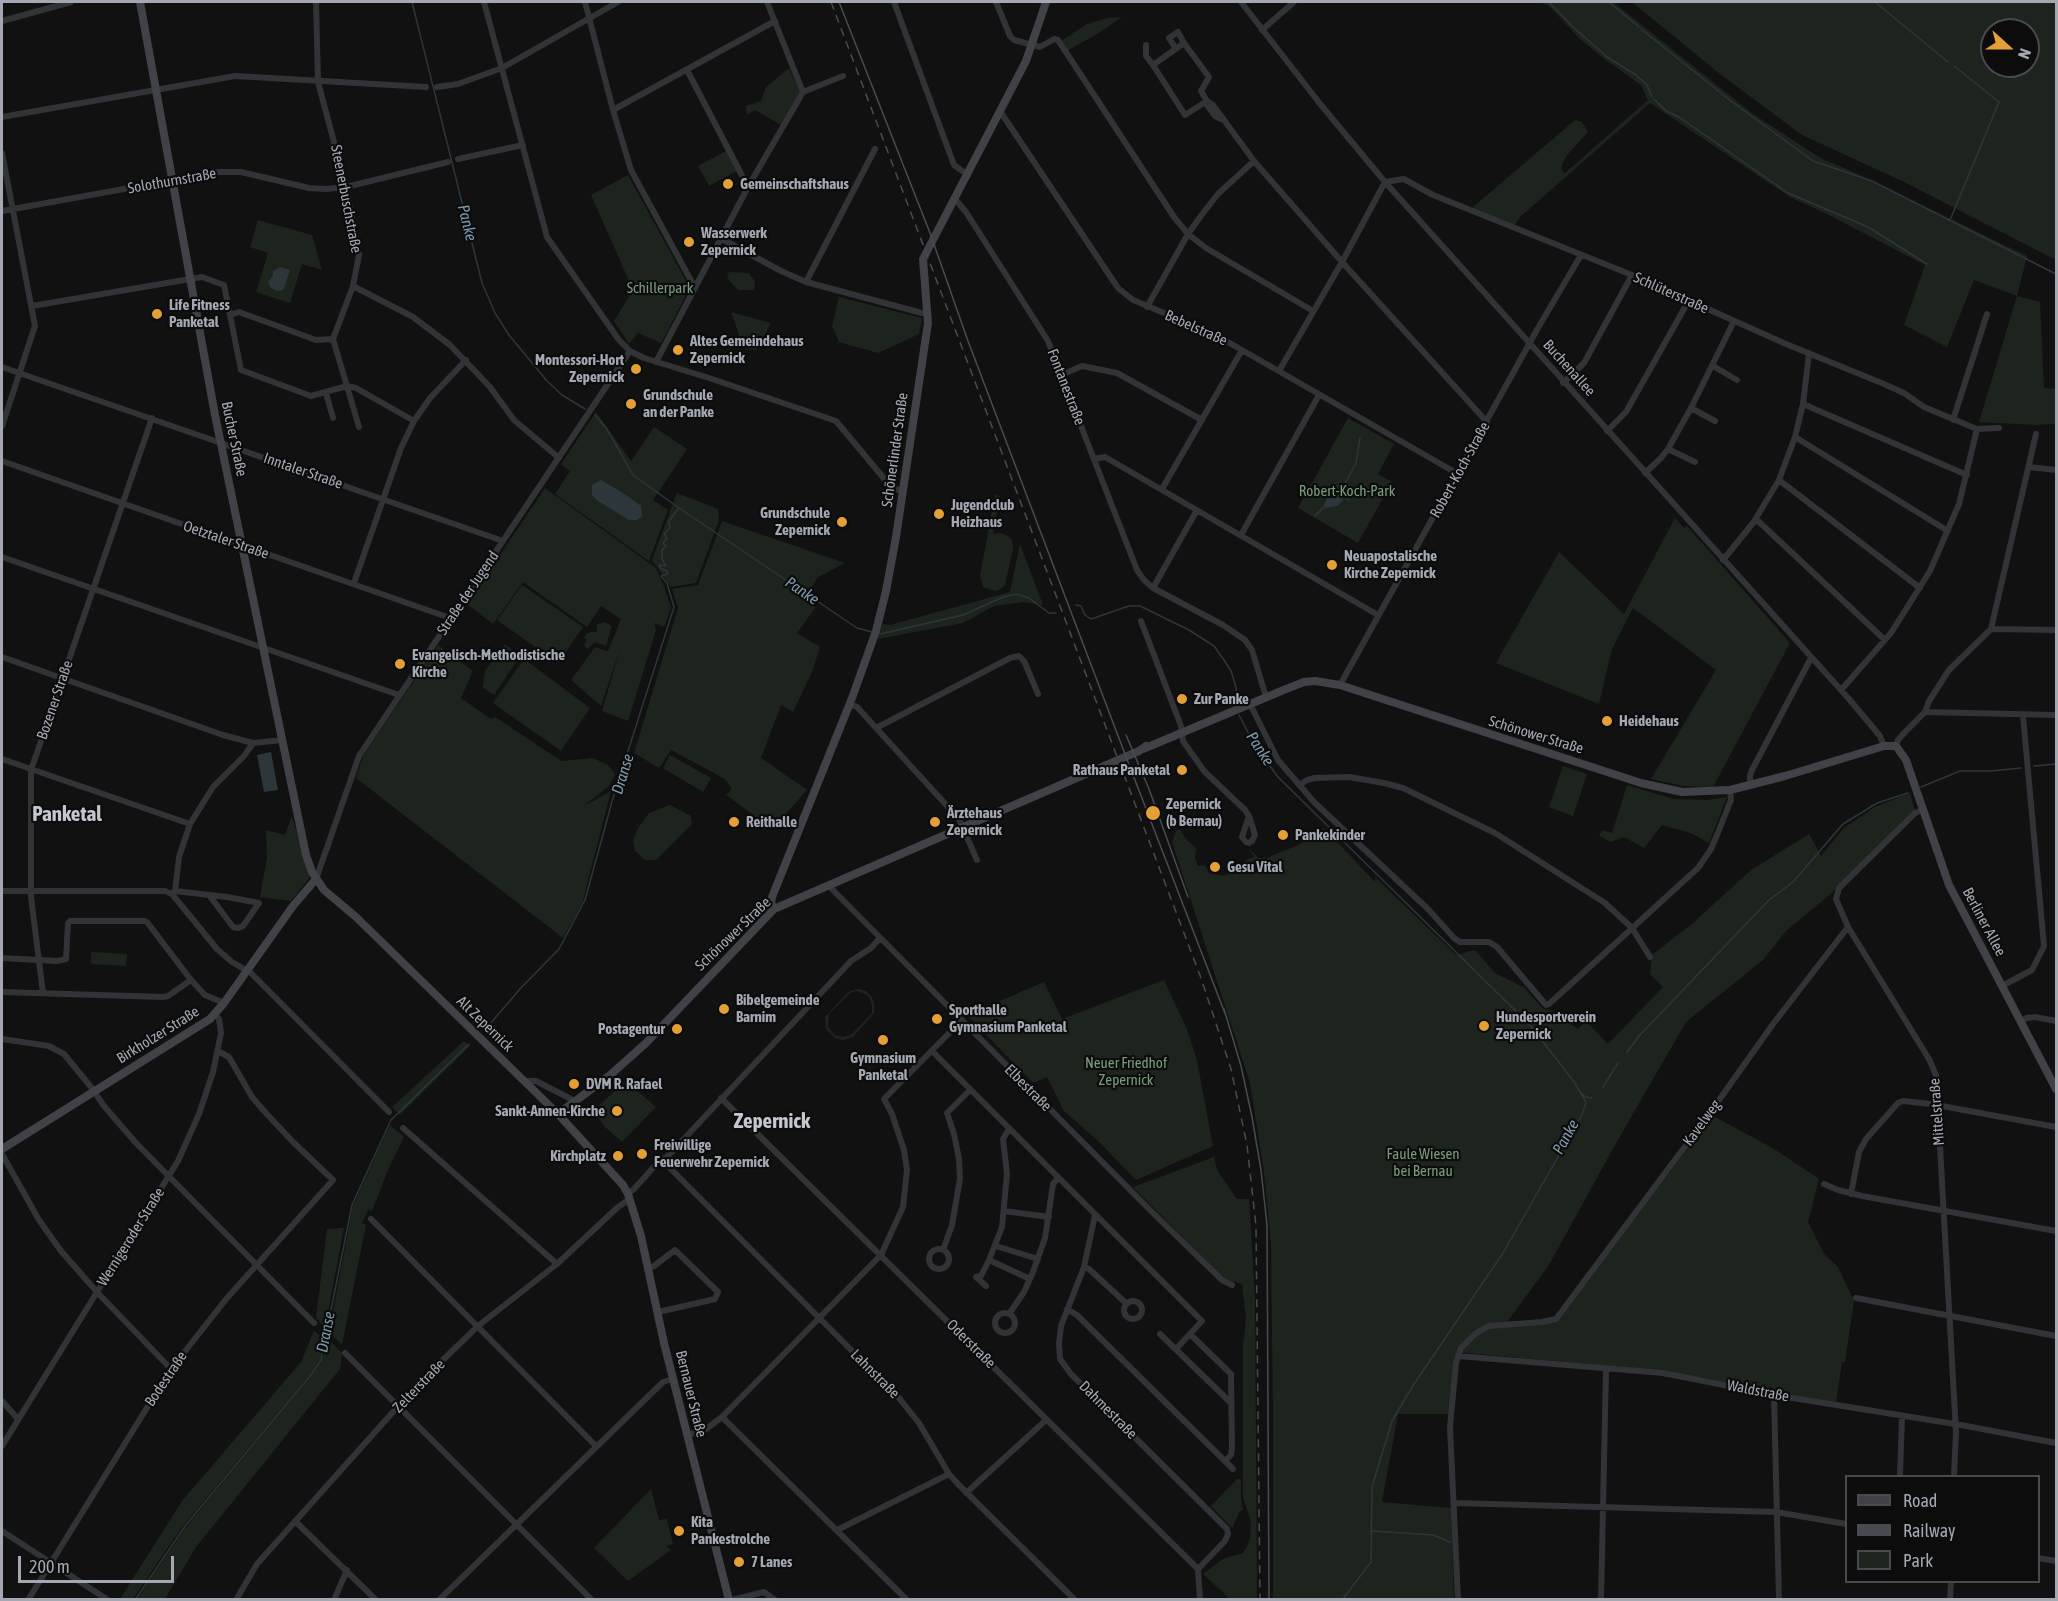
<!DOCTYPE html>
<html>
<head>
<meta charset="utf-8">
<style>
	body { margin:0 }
	#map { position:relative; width:2058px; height:1601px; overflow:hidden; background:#111112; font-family:"Asap Condensed",sans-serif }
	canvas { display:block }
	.frame { position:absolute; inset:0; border:3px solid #a3a8b2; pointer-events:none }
	.legend { position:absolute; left:1845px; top:1475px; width:195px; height:108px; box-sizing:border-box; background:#0c0c0d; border:2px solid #484a4f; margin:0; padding:8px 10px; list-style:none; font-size:18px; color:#a3a8b2 }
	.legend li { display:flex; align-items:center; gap:12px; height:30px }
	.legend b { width:30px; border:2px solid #484a4f }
	.north { position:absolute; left:1980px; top:18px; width:60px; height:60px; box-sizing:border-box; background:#0c0c0d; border:2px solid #484a4f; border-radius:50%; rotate:111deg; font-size:16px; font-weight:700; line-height:24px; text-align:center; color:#a3a8b2 }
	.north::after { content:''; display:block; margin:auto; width:21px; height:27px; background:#e49f37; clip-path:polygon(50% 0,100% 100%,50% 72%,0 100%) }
	.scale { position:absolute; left:18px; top:1556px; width:156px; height:27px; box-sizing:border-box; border:3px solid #a3a8b2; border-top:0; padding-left:8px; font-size:18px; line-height:21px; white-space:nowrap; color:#a3a8b2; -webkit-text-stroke:4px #0c0c0d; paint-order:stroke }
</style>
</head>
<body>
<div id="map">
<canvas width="2058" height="1601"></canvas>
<div class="frame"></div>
<ul class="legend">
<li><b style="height:8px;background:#404247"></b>Road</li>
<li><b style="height:8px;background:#494b50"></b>Railway</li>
<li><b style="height:16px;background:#1d241e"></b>Park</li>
</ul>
<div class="north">N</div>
<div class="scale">200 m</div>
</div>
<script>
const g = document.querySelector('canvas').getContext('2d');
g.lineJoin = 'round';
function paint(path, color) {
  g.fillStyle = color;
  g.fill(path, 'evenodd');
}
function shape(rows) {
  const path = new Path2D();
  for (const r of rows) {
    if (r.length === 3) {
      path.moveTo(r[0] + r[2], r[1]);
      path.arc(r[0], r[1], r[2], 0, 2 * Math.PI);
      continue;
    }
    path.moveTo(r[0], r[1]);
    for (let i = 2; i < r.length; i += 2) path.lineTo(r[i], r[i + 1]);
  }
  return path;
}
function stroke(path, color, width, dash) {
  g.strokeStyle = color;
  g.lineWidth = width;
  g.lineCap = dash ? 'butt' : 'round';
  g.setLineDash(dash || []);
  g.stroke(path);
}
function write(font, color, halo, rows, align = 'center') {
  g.font = font + ' "Asap Condensed",sans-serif';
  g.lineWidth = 4.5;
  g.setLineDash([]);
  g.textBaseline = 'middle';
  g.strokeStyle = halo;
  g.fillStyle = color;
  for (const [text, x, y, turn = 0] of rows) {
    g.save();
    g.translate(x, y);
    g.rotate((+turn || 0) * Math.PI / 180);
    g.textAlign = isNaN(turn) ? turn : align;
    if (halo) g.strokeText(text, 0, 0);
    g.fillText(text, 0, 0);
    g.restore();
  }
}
paint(shape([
	[1539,2,1613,2,1753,114,1822,159,1856,173,2027,256,2017,296,2040,302,2044,388,2056,389,2056,424,2035,425,1979,422,2017,296,1974,280,1947,347,1904,325,1925,265,1827,214,1790,197,1650,103,1520,217,1514,226,1472,208,1575,120,1582,122,1588,132,1568,154,1561,166,1564,174,1648,100,1641,85,1607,61,1580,39,1549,6],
	[1632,2,2056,2,2056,260,1904,182,1802,135,1720,74],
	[1992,30,2028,30,2028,66,1992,66],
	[1122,17,1097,34,1067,51,1061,41,1087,24,1108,18],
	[789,68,800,92,781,125,755,110,747,115,746,106,761,101,766,87],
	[726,151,737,171,709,186,698,166],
	[628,175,690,288,661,343,638,333,629,344,614,321,633,290,591,195],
	[258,220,312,235,322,270,302,264,290,303,256,292,268,253,250,247],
	[729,272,749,273,755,282,754,290,738,290,727,278],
	[839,297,922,318,919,334,878,353,839,342,832,326],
	[731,312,771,323,757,350,735,347,739,334],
	[596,412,631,461,654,427,687,449,653,500,668,510,649,561,555,494,570,471,561,464],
	[1348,418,1394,444,1378,474,1392,482,1358,543,1298,508],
	[545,488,656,568,663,584,671,607,664,627,654,623,656,630,628,721,602,711,621,646,601,706,571,680,595,647,608,651,621,619,601,606,587,627,523,582,493,624,467,604],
	[677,493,718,509,719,520,696,583,671,587,652,560],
	[995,495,1000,496,993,534,1000,533,1008,536,1012,540,1013,549,1005,585,999,590,995,591,983,587,980,576],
	[1675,518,1684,528,1687,526,1790,643,1713,787,1683,786,1651,779,1716,670,1633,608,1612,649,1599,704,1496,663,1559,552,1624,614],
	[722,521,845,563,818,577,804,599,816,607,797,633,820,647,812,672,793,712,781,705,761,758,807,790,773,829,726,795,732,789,725,779,671,750,659,768,634,753,678,608,672,589,698,585],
	[1020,544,1043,605,1023,602,994,606,963,623,878,639,883,624,890,625,1010,592],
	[522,585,583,627,558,663,497,620],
	[605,622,612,626,606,646,595,642,588,649,584,646,587,639,584,638,586,634,591,632,597,632,596,625],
	[505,644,520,656,494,695,483,688,485,671],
	[438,645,473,671,461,698,491,719,495,717,561,761,593,758,608,765,613,771,615,775,609,786,584,806,611,791,582,904,563,938,356,778,363,756],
	[524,659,590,708,561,751,493,703],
	[670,755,711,778,703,792,663,768],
	[1563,766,1587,774,1573,816,1549,807],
	[1627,785,1673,799,1708,800,1727,797,1709,843,1691,833,1662,825,1644,848,1624,837,1611,842,1599,836,1602,830,1612,833],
	[1910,793,1915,811,1833,892,1786,931,1763,960,1686,1022,1615,1145,1549,1265,1507,1322,1556,1320,1713,1116,1771,1147,1819,1179,1808,1222,1824,1254,1838,1267,1854,1301,1845,1362,1842,1362,1836,1403,1664,1371,1457,1352,1449,1414,1398,1414,1382,1502,1451,1508,1454,1599,1273,1599,1273,1416,1271,1244,1264,1172,1250,1083,1172,842,1177,829,1181,831,1186,839,1196,848,1195,858,1198,866,1205,865,1209,873,1223,876,1244,867,1246,860,1254,857,1249,849,1259,858,1267,858,1298,845,1324,828,1375,882,1375,877,1456,955,1475,950,1495,973,1525,988,1542,1008,1552,1011,1578,1029,1586,1021,1608,1044,1663,987,1650,974,1652,955,1693,923,1751,870,1809,834,1821,856,1844,828,1875,807],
	[670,805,691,816,692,824,656,860,645,860,635,851,633,841,638,828,649,813],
	[292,816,310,877,291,901,260,897,267,857,266,830,285,835],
	[91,952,127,954,126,966,91,964],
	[1164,980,1186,1027,1197,1060,1213,1146,1136,1180,1098,1141,1064,1111,1047,1077,1033,1083,967,1015,1044,982,1062,1019],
	[858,989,866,991,872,997,874,1005,874,1013,853,1037,843,1040,835,1038,826,1029,825,1017,848,992],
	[856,991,863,993,869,997,872,1006,872,1013,851,1035,842,1037,835,1035,828,1027,829,1014,850,993],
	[464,1041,470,1046,400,1115,392,1107],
	[626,1081,656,1107,622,1142,605,1127,591,1108,593,1106,596,1108],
	[390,1125,404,1137,388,1170,372,1211,368,1210,362,1223,366,1225,342,1345,329,1332,353,1206],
	[1214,1157,1217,1170,1237,1199,1249,1199,1255,1297,1257,1599,1230,1599,1203,1574,1223,1559,1243,1553,1247,1547,1250,1538,1251,1522,1243,1497,1243,1346,1246,1318,1242,1284,1224,1279,1133,1187],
	[344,1228,325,1328,316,1318,327,1229],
	[314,1331,325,1339,320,1360,311,1374,182,1527,133,1599,120,1599,182,1501,301,1362],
	[327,1341,331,1342,342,1353,340,1369,196,1547,165,1599,137,1599,186,1527,312,1375,322,1360],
	[1237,1479,1241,1479,1241,1500,1243,1510,1240,1511,1232,1528,1211,1506],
	[651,1489,659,1520,667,1519,673,1544,666,1546,671,1550,628,1581,594,1548]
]), '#1d241e');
paint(shape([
	[280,267,290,270,283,290,278,291,271,288,268,282,273,276,273,271],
	[601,480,623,493,641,506,642,516,637,520,629,520,598,501,592,495,592,485],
	[1341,483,1348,486,1344,497,1349,499,1351,502,1344,498,1338,506,1323,508,1330,490],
	[271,752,278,790,264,792,257,755]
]), '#2d363b');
stroke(shape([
	[412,2,482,283,495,313,509,335,547,381,562,395,585,409],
	[1549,2,1572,26,1607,57,1636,75,1647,85,1652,97],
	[1609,2,1639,27],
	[1875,2,1948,62],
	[1641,29,1731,101,1813,161,1872,181,2056,274],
	[1654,99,1666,111,1679,117,1788,193,1868,227,1927,264],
	[1950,220,1999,102,1954,66],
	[595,415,607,429,633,475,679,508,857,628,872,632],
	[1345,484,1356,463,1360,438],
	[1315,516,1323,508],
	[1076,605,1081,606,1085,615,1091,619,1129,606,1140,606,1189,630,1214,646,1224,660,1231,671,1236,687,1237,702],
	[880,634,963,615,1003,597,1016,594,1029,598,1049,613,1056,613],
	[1239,715,1254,744,1278,777,1530,1025,1575,1083,1586,1102,1582,1115,1503,1253,1412,1387,1392,1421,1372,1487,1371,1562,1342,1600],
	[2034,766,2056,764],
	[1921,787,1960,771,1991,771,2021,768],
	[484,1031,520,989,559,949,585,900,613,798,674,607,667,583,661,576,668,574,667,571,660,568,659,565,666,566,662,559,662,550,666,546,663,543,667,538,664,534,670,528,669,521,679,508],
	[1627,1052,1639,1036,1769,900,1793,882,1843,824,1877,803,1908,793],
	[1603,1087,1618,1063],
	[1582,1094,1586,1097,1592,1098],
	[1372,1531,1433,1535,1450,1542],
	[135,1600,185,1526,311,1375,321,1360,352,1205,391,1120,469,1044]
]), '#2d363b', 1.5);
stroke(shape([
	[316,2,318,82,346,187,359,255,353,286,333,339,359,427],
	[484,2,547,237,619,340,630,351,644,358,709,378,836,421,892,488,903,491],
	[585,2,613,110,631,170,695,288],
	[894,2,954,165,968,175],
	[996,2,1010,36,1014,40,1040,47,1054,39,1058,40,1174,217,1188,234,1206,248,1313,311],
	[1241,2,1321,105,1385,182,1849,699,1880,736,1884,746],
	[2,21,71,2],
	[1262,30,1294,2],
	[1146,45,1146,56,1153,65],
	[1176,49,1169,38,1178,32,1184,43],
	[687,70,748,187],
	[437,87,458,84,502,68,618,2],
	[803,92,843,76],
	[1207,101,1213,105,1254,161,1342,262,1487,422],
	[1207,101,1185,115,1153,65,1184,43,1209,77,1201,91,1207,101,1207,105,1215,116,1221,119],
	[613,110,775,21],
	[1000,111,1118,288,1133,300,1212,333,1242,350,1458,474],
	[2,117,235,76,426,87],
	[2,153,35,326,2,426],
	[458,159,523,145],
	[955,199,966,212,1048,341,1137,570,1144,580,1153,588,1223,625,1245,640,1252,650,1266,697],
	[2,211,218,172,241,172,309,188,326,189,346,187,448,162],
	[722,239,781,271,806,282,922,313,928,313],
	[806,282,875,149],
	[353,286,413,317,450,345,490,387,514,420,559,458],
	[32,306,202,277,224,285,241,370,311,396,347,386,356,388,414,421],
	[1147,307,1188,234,1203,213,1218,194,1254,161],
	[230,315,239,312,316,340,333,339],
	[656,362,748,187,803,92,767,2],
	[1713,366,1737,380],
	[2,367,503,541],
	[1279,371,1342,262,1385,182,1404,179,1433,195,1632,275,1786,344,1884,384,1904,393,1924,407,1977,429],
	[1061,375,1082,366,1117,373,1202,420],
	[1563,383,1584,363,1632,275],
	[326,393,333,418],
	[1803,404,1967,475],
	[1691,408,1715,421],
	[1953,420,1987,314],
	[1607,431,1626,412,1689,300],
	[1795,437,1948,531],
	[1668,449,1695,462],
	[1094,459,1105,457,1378,615],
	[2,461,450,618],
	[2029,467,2056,470],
	[1645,473,1661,458,1668,449,1691,408,1734,321],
	[1779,480,1920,588],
	[1162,489,1242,350],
	[1756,519,1885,640],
	[1241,535,1319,395],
	[2,557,399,695],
	[1723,560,1753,523,1779,480,1795,437,1803,404,1809,353],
	[354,583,401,448,414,421,430,398,466,360],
	[1153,588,1197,510],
	[1141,621,1181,726,1183,741,1204,771,1245,810,1249,816,1252,825,1255,835,1252,841,1249,843,1246,842,1242,837,1249,816],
	[1991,629,2056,630],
	[2,657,223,735,253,743],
	[1340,685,1538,328,1581,255],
	[1841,690,1891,633,1930,571,1959,504,1977,429,1999,428],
	[850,704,857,707,959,819,977,860],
	[1250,704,1278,760,1314,802,1428,909,1454,938,1460,942,1489,942,1497,947,1546,1005,1549,1004,1698,868,1711,849,1717,835,1731,800,1730,790],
	[1925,712,2056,715],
	[876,728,1010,658,1019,656,1024,661,1038,694],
	[1896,746,1898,740,1905,732,1925,712,1929,701,1949,670,1991,629,2036,434],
	[2,759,190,824],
	[1299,785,1307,780,1315,778,1349,777,1384,783,1403,788,1495,833,1605,903,1632,928,1650,957],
	[1750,786,1750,776,1752,770,1811,658],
	[1922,810,1915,813,1839,888,1836,899,1848,927,1929,1059,1936,1075,1956,1432,1954,1476],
	[316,879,359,756,630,351],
	[828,885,1152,1212,1222,1280,1232,1285],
	[2,891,165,891,172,894,175,891,209,895,227,897,259,903,243,926,238,928,233,927,209,895],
	[175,891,179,857,190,824,213,787,244,756,253,743,283,740],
	[172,894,217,949,232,962,251,973,389,1112],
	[2,958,57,961,66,959,68,923,70,921,144,921,147,922,191,980,205,995,224,1003],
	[2002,986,2032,970,2044,946,2023,716],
	[2,992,163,997,168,996,191,980],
	[43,993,31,897,31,770,152,418],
	[2021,1021,2027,1018,2035,1017,2056,1021],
	[2,1039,49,1046,64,1054,91,1087,104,1106,136,1143,314,1323],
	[932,1051,1202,1321,1176,1349],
	[524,1081,536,1081,571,1099,573,1102],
	[721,1098,1198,1569,1200,1600],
	[403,1128,557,1264],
	[2,1154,39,1220,61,1251,97,1292,171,1369],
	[661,1159,899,1398,919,1423,949,1474,959,1485,1075,1600],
	[1824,1184,1838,1190,1862,1196,2056,1231],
	[628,1194,635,1188,661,1159,666,1158,851,961,871,948,880,938],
	[1851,1194,1859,1152,1866,1139,1898,1103,1903,1101,1931,1104,2056,1127],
	[1004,1211,1049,1217],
	[1095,1215,1084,1267,1061,1326,1059,1343,1060,1359,1071,1374,1227,1529,1228,1534,1225,1541,1198,1569],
	[371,1219,596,1446],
	[996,1246,1038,1259],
	[939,1259,10],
	[943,1250,952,1225,960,1179,959,1159,954,1134,947,1113,970,1090],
	[989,1260,1030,1279],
	[1084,1267,1089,1269,1127,1304],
	[648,1269,654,1266,675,1250,718,1292,715,1299,658,1312],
	[986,1286,976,1277,981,1276,989,1260,1002,1227,1007,1174,1003,1139,1009,1129],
	[1856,1298,2056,1336],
	[1133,1310,9],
	[1067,1309,1077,1315,1233,1469],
	[1005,1323,10],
	[1009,1314,1024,1292,1033,1272,1045,1238,1053,1184,1058,1178],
	[1160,1334,1231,1403],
	[1190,1334,1231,1374,1232,1448,1231,1455,1225,1461],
	[345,1353,592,1600],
	[1458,1356,1663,1373,1774,1395,1961,1425,2056,1443],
	[1774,1395,1779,1600],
	[2,1401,18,1419],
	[722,1417,907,1600],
	[687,1435,705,1430,722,1417,881,1255,903,1207,907,1170,904,1150,892,1114,884,1099,962,1020],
	[2,1446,178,1161,199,1114,213,1072,221,1033,219,1019,215,1014],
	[1900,1476,1902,1416],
	[966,1493,1046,1420],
	[1455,1503,1776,1512,1846,1524],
	[295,1521,376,1600],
	[837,1530,949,1474],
	[2,1531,108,1600],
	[2038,1558,2056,1561],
	[28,1600,171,1369,227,1298,333,1180,292,1141,265,1112,252,1097,229,1057,218,1051],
	[236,1600,257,1564,418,1384,478,1326,557,1264,618,1207,630,1199],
	[334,1600,347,1570],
	[439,1600,663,1382,673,1379],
	[732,1600,764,1592,775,1600],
	[1458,1600,1450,1427,1456,1363,1461,1348,1475,1334,1489,1326,1542,1322,1556,1319,1707,1117,1773,1024,1848,927],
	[1601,1600,1606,1369],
	[1950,1600,1951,1582]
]), '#323337', 6);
stroke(shape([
	[140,2,215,415,306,855,312,872,324,890,356,917,558,1114,623,1185,628,1194,641,1236,664,1343,729,1600],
	[1143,749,1286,689,1304,682,1315,681,1340,685,1641,783,1682,792,1730,790,1785,776,1884,746,1896,746,1906,760,1949,885,2056,1089],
	[774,909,771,903,772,897,852,698,876,631,886,591,896,537,928,323,923,259,1026,61,1046,2],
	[558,1114,609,1076,646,1043,774,909,1139,751,1146,746],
	[2,1149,210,1019,224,1003,293,906,316,879]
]), '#404247', 8);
stroke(shape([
	[839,2,930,233,968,341,1128,762,1226,1016],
	[1126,735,1149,789,1188,897],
	[1224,1009,1241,1066,1252,1117,1261,1170,1267,1225,1269,1600]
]), '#494b50', 1.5);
stroke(shape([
	[831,2,1201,978,1231,1069,1247,1145,1256,1226,1260,1600]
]), '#494b50', 1.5, [8, 6]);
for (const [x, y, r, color] of [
	[728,184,6,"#e49f37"],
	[689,242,6,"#e49f37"],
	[157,314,6,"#e49f37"],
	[678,350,6,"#e49f37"],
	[636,369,6,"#e49f37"],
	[631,404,6,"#e49f37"],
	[939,514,6,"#e49f37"],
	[842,522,6,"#e49f37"],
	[1332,565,6,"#e49f37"],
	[400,664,6,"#e49f37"],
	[1182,699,6,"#e49f37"],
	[1607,721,6,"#e49f37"],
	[1182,770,6,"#e49f37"],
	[1153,813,8,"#e49f37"],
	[734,822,6,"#e49f37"],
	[935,822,6,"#e49f37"],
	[1283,835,6,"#e49f37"],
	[1215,867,6,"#e49f37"],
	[724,1009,6,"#e49f37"],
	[937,1019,6,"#e49f37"],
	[1484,1026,6,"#e49f37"],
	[677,1029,6,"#e49f37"],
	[883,1040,6,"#e49f37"],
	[574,1084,6,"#e49f37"],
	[617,1111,6,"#e49f37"],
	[642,1154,6,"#e49f37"],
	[618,1156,6,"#e49f37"],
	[679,1531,6,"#e49f37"],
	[739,1562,6,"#e49f37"]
]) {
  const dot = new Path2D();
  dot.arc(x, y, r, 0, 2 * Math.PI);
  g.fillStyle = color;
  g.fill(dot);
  stroke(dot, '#0c0c0d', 2);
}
write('15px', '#a3a8b2', '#0c0c0d', [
	["Solothurnstraße",172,181,-10],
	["Steenerbuschstraße",346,199,79],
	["Schlüterstraße",1671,293,24],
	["Bebelstraße",1196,328,24],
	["Buchenallee",1569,368,48],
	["Fontanestraße",1066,387,69],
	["Bucher Straße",234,439,78],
	["Schönerlinder Straße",895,450,-82],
	["Robert-Koch-Straße",1460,470,-61],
	["Inntaler Straße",303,471,19],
	["Oetztaler Straße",226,540,19],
	["Straße der Jugend",468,593,-56],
	["Bozener Straße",55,700,-71],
	["Schönower Straße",1536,735,17],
	["Berliner Allee",1984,922,62],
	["Schönower Straße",733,934,-44],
	["Alt Zepernick",485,1024,44],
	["Birkholzer Straße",158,1035,-32],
	["Elbestraße",1028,1088,45],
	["Mittelstraße",1937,1112,-94],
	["Kavelweg",1702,1123,-54],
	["Wernigeroder Straße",131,1237,-58],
	["Oderstraße",971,1344,45],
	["Lahnstraße",875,1374,45],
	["Bodestraße",166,1379,-56],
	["Zelterstraße",419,1386,-46],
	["Waldstraße",1758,1391,11],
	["Bernauer Straße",691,1394,76],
	["Dahmestraße",1108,1410,45]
]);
write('bold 15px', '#a3a8b2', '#0c0c0d', [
	["Gemeinschaftshaus",740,184],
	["Wasserwerk",701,233],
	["Zepernick",701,250],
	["Life Fitness",169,305],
	["Panketal",169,322],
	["Altes Gemeindehaus",690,341],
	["Zepernick",690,358],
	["Montessori-Hort",624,360,"right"],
	["Zepernick",624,377,"right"],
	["Grundschule",643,395],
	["an der Panke",643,412],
	["Jugendclub",951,505],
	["Heizhaus",951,522],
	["Grundschule",830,513,"right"],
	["Zepernick",830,530,"right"],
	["Neuapostalische",1344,556],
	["Kirche Zepernick",1344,573],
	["Evangelisch-Methodistische",412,655],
	["Kirche",412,672],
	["Zur Panke",1194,699],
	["Heidehaus",1619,721],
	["Rathaus Panketal",1170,770,"right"],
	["Zepernick",1166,804],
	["(b Bernau)",1166,821],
	["Ärztehaus",947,813],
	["Zepernick",947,830],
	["Reithalle",746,822],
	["Pankekinder",1295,835],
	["Gesu Vital",1227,867],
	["Bibelgemeinde",736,1000],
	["Barnim",736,1017],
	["Sporthalle",949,1010],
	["Gymnasium Panketal",949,1027],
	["Hundesportverein",1496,1017],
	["Zepernick",1496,1034],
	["Postagentur",665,1029,"right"],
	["Gymnasium",883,1058,"center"],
	["Panketal",883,1075,"center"],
	["DVM R. Rafael",586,1084],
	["Sankt-Annen-Kirche",605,1111,"right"],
	["Freiwillige",654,1145],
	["Feuerwehr Zepernick",654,1162],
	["Kirchplatz",606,1156,"right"],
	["Kita",691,1522],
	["Pankestrolche",691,1539],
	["7 Lanes",751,1562]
], 'left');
write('15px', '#7b9c7b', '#0c0c0d', [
	["Schillerpark",660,288],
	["Robert-Koch-Park",1347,491],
	["Neuer Friedhof",1126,1063],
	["Zepernick",1126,1080],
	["Faule Wiesen",1423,1154],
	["bei Bernau",1423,1171]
]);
write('italic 16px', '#7c98ab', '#0c0c0d', [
	["Panke",467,223,76],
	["Panke",802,591,34],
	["Panke",1260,749,57],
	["Dranse",623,774,-73],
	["Panke",1566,1137,-61],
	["Dranse",326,1332,-79]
]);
write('bold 21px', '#c4c7ce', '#0c0c0d', [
	["Panketal",67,814],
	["Zepernick",772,1121]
]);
</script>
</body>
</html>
